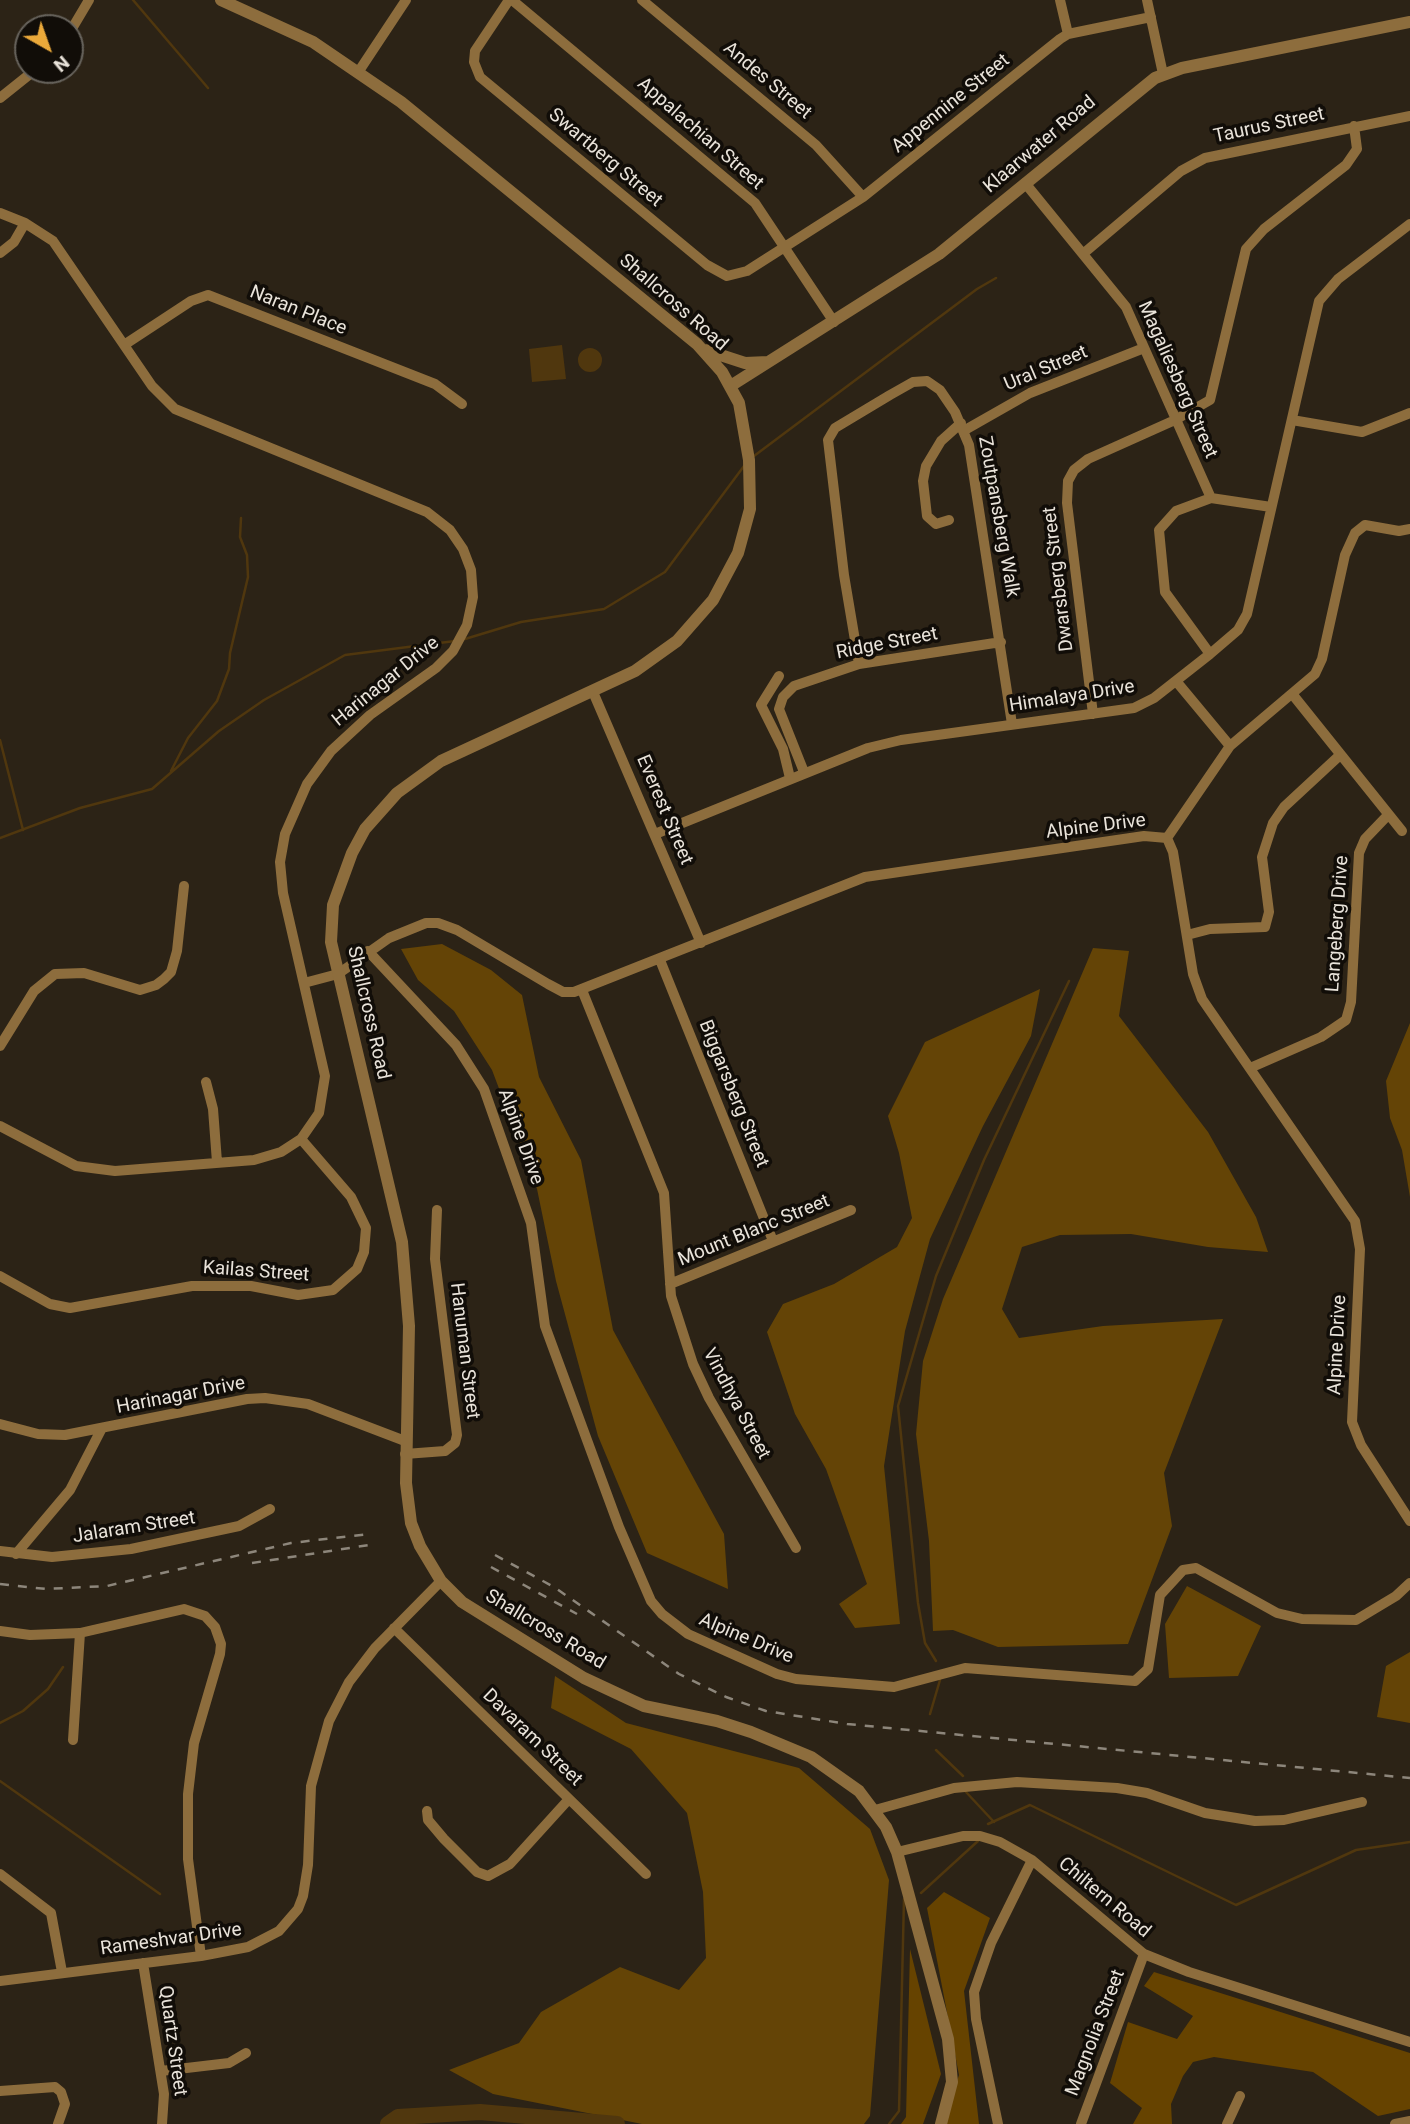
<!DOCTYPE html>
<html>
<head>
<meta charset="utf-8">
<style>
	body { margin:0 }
	#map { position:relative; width:1410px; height:2124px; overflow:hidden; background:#2c2316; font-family:Roboto,sans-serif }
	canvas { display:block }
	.north { position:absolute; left:14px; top:14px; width:70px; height:70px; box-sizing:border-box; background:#110d08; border:2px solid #67635c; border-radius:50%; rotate:140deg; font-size:19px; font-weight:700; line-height:28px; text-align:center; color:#e9e3da }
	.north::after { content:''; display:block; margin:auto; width:24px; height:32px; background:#eba93a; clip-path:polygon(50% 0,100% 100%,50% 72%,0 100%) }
</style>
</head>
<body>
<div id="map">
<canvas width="1410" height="2124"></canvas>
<div class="north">N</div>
</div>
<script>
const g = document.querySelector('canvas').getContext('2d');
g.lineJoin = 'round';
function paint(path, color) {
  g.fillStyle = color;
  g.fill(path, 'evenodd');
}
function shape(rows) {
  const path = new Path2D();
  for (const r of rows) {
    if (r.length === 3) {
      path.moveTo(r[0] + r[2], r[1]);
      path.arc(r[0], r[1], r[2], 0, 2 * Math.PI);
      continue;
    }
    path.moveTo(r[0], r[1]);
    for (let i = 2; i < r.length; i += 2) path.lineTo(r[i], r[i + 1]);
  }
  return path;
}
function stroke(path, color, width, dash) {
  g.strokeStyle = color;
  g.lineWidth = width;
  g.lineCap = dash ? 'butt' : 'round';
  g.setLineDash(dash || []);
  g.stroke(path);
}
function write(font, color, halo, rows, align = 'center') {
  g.font = font + ' Roboto,sans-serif';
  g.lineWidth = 7;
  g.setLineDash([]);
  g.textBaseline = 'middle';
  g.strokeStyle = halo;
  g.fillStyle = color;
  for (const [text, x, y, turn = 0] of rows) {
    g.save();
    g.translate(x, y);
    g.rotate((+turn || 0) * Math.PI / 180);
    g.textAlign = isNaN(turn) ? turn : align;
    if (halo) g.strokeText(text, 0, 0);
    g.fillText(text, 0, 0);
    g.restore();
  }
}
paint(shape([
	[442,944,491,970,522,995,539,1077,581,1160,613,1330,724,1534,728,1589,647,1553,598,1436,556,1281,537,1189,492,1070,454,1011,418,980,401,949],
	[1093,948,1129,951,1119,1016,1208,1132,1256,1217,1268,1252,1208,1247,1131,1234,1060,1235,1022,1247,1002,1309,1019,1338,1103,1326,1223,1319,1164,1473,1172,1526,1128,1644,998,1647,953,1630,933,1631,929,1541,916,1434,923,1361,943,1299],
	[1040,989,1031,1036,983,1126,930,1239,905,1331,884,1466,900,1624,855,1628,839,1604,867,1584,826,1469,795,1414,767,1332,783,1304,834,1284,897,1247,912,1218,899,1153,888,1116,925,1042],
	[1410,1023,1410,1197,1402,1150,1390,1118,1386,1081],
	[1187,1586,1261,1626,1238,1676,1169,1678,1165,1624],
	[1410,1652,1410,1723,1377,1717,1386,1666],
	[555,1676,626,1723,799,1768,870,1829,889,1880,870,2116,864,2124,642,2124,493,2094,449,2070,519,2043,541,2012,620,1967,679,1990,706,1958,703,1892,687,1813,631,1749,551,1708]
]), '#644406');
paint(shape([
	[944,1892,990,1918,964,1991,979,2124,943,2124,959,2075,927,1908],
	[910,1949,941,2074,923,2124,901,2124,906,2117],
	[1154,1972,1410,2053,1410,2109,1378,2116,1313,2072,1214,2057,1193,2062,1183,2076,1171,2104,1172,2124,1133,2124,1142,2108,1110,2083,1128,2022,1177,2039,1193,2016,1144,1986]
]), '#664300');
paint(shape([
	[562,345,566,379,532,382,529,349],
	[590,360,12]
]), '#50370e');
stroke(shape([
	[133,0,208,88],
	[754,456,977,289,996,278],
	[465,639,521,622,604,609,665,572,744,466],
	[0,740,23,830],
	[171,771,188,738,217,701,229,669,230,653,248,577,247,555,240,537,241,518],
	[0,838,80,808,152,789,219,731,264,700,345,655,455,641],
	[936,1661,925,1643,918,1603,898,1406,936,1276,984,1160,1069,981],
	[930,1714,940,1680],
	[0,1723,23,1711,48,1689,63,1667],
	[936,1750,963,1776],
	[0,1781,160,1894],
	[966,1792,994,1822],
	[988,1824,1030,1805,1236,1905,1356,1850,1410,1842],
	[921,1893,978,1841],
	[889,2124,899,2111,904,1899]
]), '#50370e', 2.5);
stroke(shape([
	[388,2124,398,2117,480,2112,617,2124]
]), '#50370e', 16);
stroke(shape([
	[509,0,475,51,474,62,480,77,707,265,727,276,747,271,863,197,1060,39,1068,34,1151,17],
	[512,0,755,203,834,322],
	[642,0,816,145,863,197],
	[1060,0,1068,34],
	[1147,0,1163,74],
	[70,32,89,0],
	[359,71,406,0],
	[0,98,35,70],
	[1025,183,1126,307,1211,498],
	[0,213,25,223,53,241,152,386,175,409,427,512,450,530,463,549,471,570,473,597,467,625,453,651,436,668,370,715,331,751,307,784,285,834,280,862,283,893,325,1076,319,1113,301,1139,281,1152,254,1160,115,1171,76,1166,0,1126],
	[0,253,14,242,25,223],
	[1084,253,1181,171,1205,158,1410,116],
	[124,345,191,301,208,295,435,384,462,404],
	[1292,420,1362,432,1410,413],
	[965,430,1030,393,1144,348],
	[949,520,936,524,927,516,923,481,926,466,941,441,961,423],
	[1210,654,1165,592,1159,530,1176,511,1211,498,1271,507],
	[859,664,844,575,828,440,835,428,890,395,913,382,927,381,940,390,955,412,969,445,1012,724],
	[779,676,761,705,783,749,790,778],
	[1176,681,1230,746],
	[593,692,701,943],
	[1293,695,1402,831],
	[1093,714,1067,503,1068,481,1074,470,1088,459,1175,420,1210,400,1246,249,1264,229,1346,165,1357,149,1354,126],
	[804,772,779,709,783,697,794,686,859,664,1001,642],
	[655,834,868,748,901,740,1134,708,1154,698,1210,654,1238,630,1247,614,1319,301,1338,279,1410,224],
	[1167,838,1173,852,1193,974,1202,999,1355,1221,1360,1249,1352,1422,1361,1445,1410,1521],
	[1167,838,1230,746,1315,674,1322,659,1345,555,1355,533,1365,525,1399,531,1410,529],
	[1187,935,1210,929,1265,927,1269,912,1262,857,1273,823,1284,807,1339,756],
	[368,951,456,1045,484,1089,531,1223,545,1326,619,1527,651,1601,662,1614,688,1634,777,1674,796,1679,894,1687,965,1668,1135,1681,1148,1669,1160,1595,1183,1570,1196,1568,1277,1613,1302,1619,1356,1620,1396,1596,1410,1583],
	[660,960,773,1241],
	[304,983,338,974,389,938,426,923,438,923,457,930,548,984,563,992,574,992,865,877,1144,836,1167,838],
	[582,990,664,1193,671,1296,693,1364,709,1398,796,1548],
	[0,1046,34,991,55,974,84,973,140,990,156,985,164,979,171,972,177,951,184,886],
	[1250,1068,1321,1037,1346,1020,1351,1002,1359,853,1365,839,1388,815],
	[206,1082,213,1109,217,1162],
	[0,1276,50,1304,70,1308,192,1286,251,1286,298,1295,333,1290,357,1269,364,1252,366,1228,351,1197,301,1139],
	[670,1284,851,1210],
	[0,1424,38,1434,65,1435,247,1399,265,1398,308,1404,405,1441],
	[405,1454,445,1451,455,1443,457,1435,435,1259,437,1210],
	[0,1551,52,1557,131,1549,239,1526,270,1509],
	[16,1554,70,1490,101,1430],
	[394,1628,646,1874],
	[0,1631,30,1635,80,1633,184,1609,205,1616,215,1627,221,1644,220,1654,194,1743,188,1794,188,1859,201,1956],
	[73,1740,80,1633],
	[875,1810,954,1788,1017,1782,1117,1788,1147,1793,1205,1813,1255,1821,1284,1820,1362,1802],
	[427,1811,428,1820,444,1839,477,1872,488,1876,510,1864,569,1799],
	[897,1852,963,1836,980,1836,1000,1842,1032,1860,1144,1954,1189,1972,1410,2042],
	[0,1874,51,1913,62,1972],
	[143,1963,164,2094,162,2124],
	[0,1981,201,1956,248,1947,279,1931,298,1909,303,1896,308,1865,311,1786,329,1721,349,1682,375,1648,441,1581],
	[161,2071,229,2063,246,2053],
	[0,2091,55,2087,61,2092,65,2104,58,2124],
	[998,2124,976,2019,974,1992,991,1943,1032,1860],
	[1081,2124,1144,1954],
	[1227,2124,1240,2096],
	[1395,2124,1410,2121]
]), '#8d6d3d', 10);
stroke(shape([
	[221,0,313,42,401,102,697,344,722,372,739,403,749,460,750,509,738,553,713,600,677,641,635,671,441,761,397,793,365,829,352,853,333,905,331,942,402,1242,409,1326,406,1483,411,1523,420,1546,441,1581,462,1602,584,1678,644,1706,717,1721,751,1732,811,1757,859,1791,886,1827,897,1852,948,2039,952,2082,941,2124],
	[705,350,745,363,768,362],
	[732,385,939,254,1155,78,1182,68,1410,22]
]), '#8d6d3d', 12);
stroke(shape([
	[495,1555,554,1587,679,1674,726,1697,766,1711,847,1724,1410,1778],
	[252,1563,369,1545],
	[491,1567,577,1614],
	[0,1584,46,1589,107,1586,291,1543,369,1534]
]), '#8d867b', 2.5, [9, 9]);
write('19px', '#e9e3da', '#110d08', [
	["Andes Street",767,81,40],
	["Appennine Street",951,104,-39],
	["Taurus Street",1269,126,-12],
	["Appalachian Street",700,134,41],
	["Klaarwater Road",1040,145,-40],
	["Swartberg Street",605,158,40],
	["Shallcross Road",673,303,41],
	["Naran Place",298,311,22],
	["Ural Street",1046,369,-23],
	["Magaliesberg Street",1177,380,66],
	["Zoutpansberg Walk",998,517,80],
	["Dwarsberg Street",1059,579,-97],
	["Ridge Street",887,644,-11],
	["Harinagar Drive",386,682,-39],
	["Himalaya Drive",1072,697,-9],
	["Everest Street",664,810,67],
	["Alpine Drive",1096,827,-7],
	["Langeberg Drive",1338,924,-86],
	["Shallcross Road",368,1013,77],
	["Biggarsberg Street",733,1094,68],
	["Alpine Drive",520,1137,70],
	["Mount Blanc Street",754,1231,-22],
	["Kailas Street",256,1272,4],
	["Alpine Drive",1338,1345,-87],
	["Hanuman Street",464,1351,83],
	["Harinagar Drive",181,1396,-11],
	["Vindhya Street",736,1404,62],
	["Jalaram Street",134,1528,-9],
	["Shallcross Road",545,1630,31],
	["Alpine Drive",746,1639,23],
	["Davaram Street",532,1738,44],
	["Chiltern Road",1104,1898,40],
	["Rameshvar Drive",171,1940,-8],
	["Magnolia Street",1096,2033,-69],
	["Quartz Street",172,2041,82]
]);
</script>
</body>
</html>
